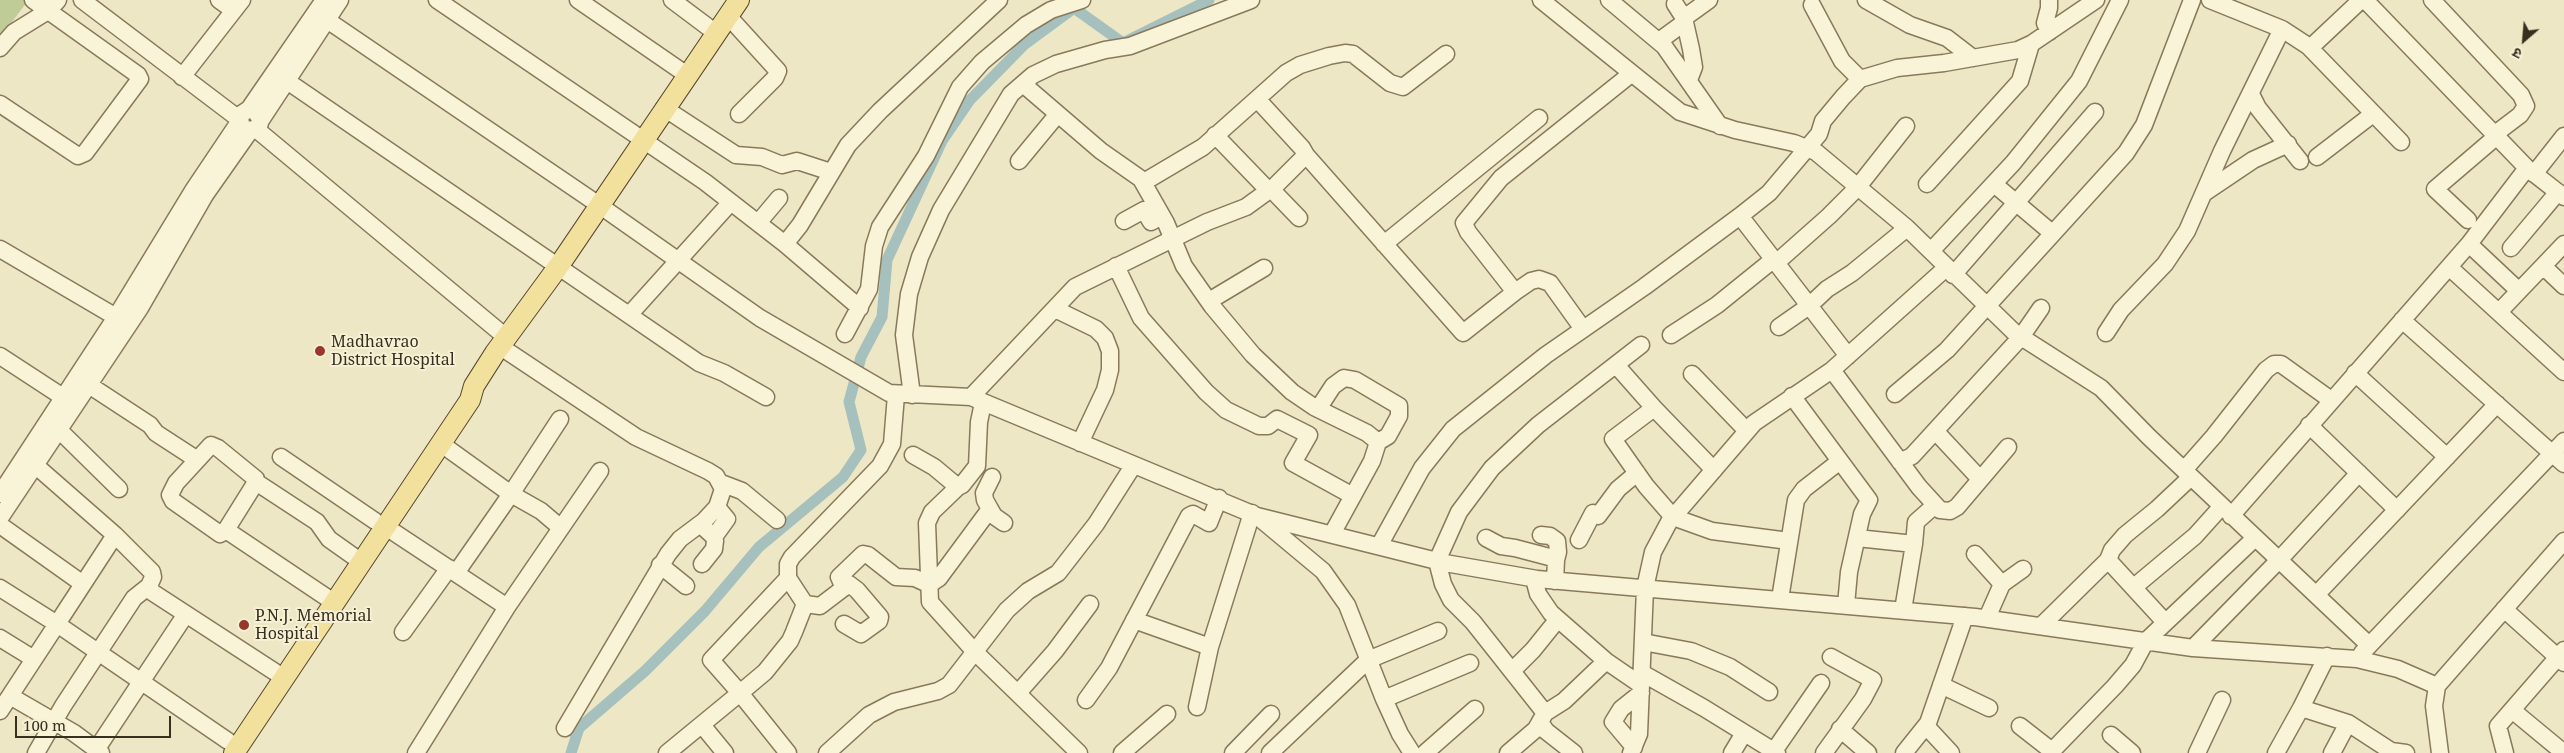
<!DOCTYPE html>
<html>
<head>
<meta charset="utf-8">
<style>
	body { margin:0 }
	#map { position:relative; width:2564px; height:753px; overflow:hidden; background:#eee7c5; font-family:"Noto Serif","Noto Sans Devanagari",serif }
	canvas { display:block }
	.north { position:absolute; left:2499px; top:15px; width:50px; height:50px; -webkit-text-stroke:4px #f6f0d4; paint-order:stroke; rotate:207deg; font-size:14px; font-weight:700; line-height:20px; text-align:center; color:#392f1f }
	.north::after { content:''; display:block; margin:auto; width:18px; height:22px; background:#392f1f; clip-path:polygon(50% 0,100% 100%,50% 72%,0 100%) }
	.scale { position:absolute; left:15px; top:716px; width:156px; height:22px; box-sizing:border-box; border:2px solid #392f1f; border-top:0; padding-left:6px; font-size:15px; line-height:18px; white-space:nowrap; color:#392f1f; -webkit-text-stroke:4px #f6f0d4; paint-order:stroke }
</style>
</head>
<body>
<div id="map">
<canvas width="2564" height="753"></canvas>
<div class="north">उ</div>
<div class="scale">100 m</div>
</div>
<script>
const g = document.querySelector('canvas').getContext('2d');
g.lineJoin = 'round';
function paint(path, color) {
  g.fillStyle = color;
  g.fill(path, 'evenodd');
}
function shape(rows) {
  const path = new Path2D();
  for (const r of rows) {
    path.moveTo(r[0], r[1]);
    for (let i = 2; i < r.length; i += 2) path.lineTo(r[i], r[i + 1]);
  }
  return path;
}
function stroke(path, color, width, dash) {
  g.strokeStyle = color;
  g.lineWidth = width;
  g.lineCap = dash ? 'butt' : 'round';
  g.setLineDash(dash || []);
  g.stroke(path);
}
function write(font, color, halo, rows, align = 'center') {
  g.font = font + ' "Noto Serif",serif';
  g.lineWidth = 4;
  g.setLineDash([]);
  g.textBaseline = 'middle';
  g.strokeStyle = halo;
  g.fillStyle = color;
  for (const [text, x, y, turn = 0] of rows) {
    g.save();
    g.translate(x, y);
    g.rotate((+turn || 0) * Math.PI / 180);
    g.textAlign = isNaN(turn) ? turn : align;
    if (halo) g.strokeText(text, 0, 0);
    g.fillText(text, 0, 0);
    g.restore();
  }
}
paint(shape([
	[0,0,24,0,27,2,0,38]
]), '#c0cc98');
stroke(shape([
	[571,753,579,728,645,671,705,611,759,547,843,477,861,450,849,402,861,357,882,317,887,260,942,141,970,100,1025,44,1074,8,1123,43,1209,0]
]), '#a6c1bd', 11);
const minor = shape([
	[82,0,239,119],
	[219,0,233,10],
	[437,0,705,182,785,244,860,308],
	[578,0,687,75],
	[672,0,716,33],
	[1541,0,1680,112,1735,130,1794,143,1816,152,1907,228,2015,333,2101,388,2149,437,2369,645],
	[1609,0,1664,46,1720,126],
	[1866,0,1910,25,1947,38,1973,58],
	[2049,0,2049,8,2045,23,2049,32],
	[2210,0,2282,29,2308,46,2401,142],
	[2365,0,2527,168,2564,197],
	[2432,0,2521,95,2526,106,2520,115,2495,134],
	[1675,4,1684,18,1691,49,1694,67,1689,80],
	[1812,5,1842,61,1860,79,1897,68,1944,63,2018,50,2031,44,2096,0],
	[728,16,778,71,775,78,739,114],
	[1684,18,1709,0],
	[327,20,599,205,760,318,889,393,971,397,1257,516,1323,571,1347,605,1384,699,1400,734,1412,753],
	[1659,41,1685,22],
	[0,48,14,32,48,11,58,0],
	[2310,48,2361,0],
	[182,77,242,0],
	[287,81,699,363,724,373,766,397],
	[1023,84,1101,151,1141,179,1166,223,1184,266,1212,306,1253,355,1292,392,1314,407,1367,433,1378,442,1372,461,1332,534],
	[2251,94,2258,108,2300,161],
	[1257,99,1302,148,1306,155,1463,333,1515,292,1531,281,1539,279,1550,283,1583,329],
	[0,104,78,156,85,153,140,79,138,75,33,0],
	[664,108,736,155,762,157,782,165,797,161,831,172],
	[249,109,255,111,261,120,259,126,250,131,241,126,240,115,249,109,324,0],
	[261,120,340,0],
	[256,129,507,338],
	[1215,135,1269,191],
	[2317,157,2373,114],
	[1019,161,1057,115],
	[2534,174,2564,136],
	[1144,182,1203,147,1286,73,1300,65,1329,56,1345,53,1353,54,1390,83,1403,87,1446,54],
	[1927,184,2020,81,2031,44],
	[1994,184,2052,233],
	[1271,189,1299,218],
	[2204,193,2253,160,2288,144],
	[2468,220,2435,189,2497,136],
	[1124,221,1144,210,1151,222,1162,216],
	[758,223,779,198],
	[785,244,800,225,848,145,880,111,999,0],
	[1384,244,1539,118],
	[2469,244,2519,291,2543,266,2564,286],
	[2511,248,2558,192],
	[0,249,116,317],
	[1931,251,2013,163,2079,81,2120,0],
	[1776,263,1829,216,1857,188,1906,126],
	[1116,266,1141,318,1206,392,1226,410,1259,426,1268,426,1277,419,1309,435,1293,463,1353,496],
	[2543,266,2564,244],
	[2449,267,2564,372],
	[1953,275,2095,112],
	[1515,292,1468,232,1464,223,1501,178,1631,74],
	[1209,301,1264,268],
	[1055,309,1096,329,1105,338,1110,351,1110,370,1105,390,1080,443],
	[2499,312,2519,291],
	[630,314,731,202],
	[2402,320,2564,464],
	[1779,327,1809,306,1827,289,1852,273,1907,228],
	[2106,333,2121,310,2165,264,2187,231,2222,151,2282,29],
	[845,334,869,289,874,246,880,227,926,156,960,87,982,62,1026,25,1051,10,1082,0],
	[1671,335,1717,305,1774,259],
	[501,347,636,437,708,471,716,476,723,489,717,507,704,521,680,539,668,554,565,728],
	[0,356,72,403],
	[1848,356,1740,216,1769,193,1819,134,1823,121,1843,97,1860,79],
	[1616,365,1654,408],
	[1832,370,1919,487,1940,510,1950,511,1957,507,2008,447],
	[2355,373,2447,457],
	[1692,374,1747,431],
	[89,385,150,425,156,433,196,459],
	[1895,394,1947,350,2126,153,2144,125,2192,0],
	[912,395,904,335,909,294,920,257,941,210,1011,94,1033,75,1056,64,1105,50,1130,46,1251,0],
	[1792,396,1869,500,1862,514,1849,572,1846,605],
	[971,397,1075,287,1207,222,1246,207,1275,186,1306,155],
	[1318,409,1333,386,1344,378,1355,380,1399,406,1399,416,1388,436,1378,442],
	[560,419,511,494,541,511,561,528,600,471],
	[2309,425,2397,510],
	[59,430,119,489],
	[1939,435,1980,479],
	[440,443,511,494,456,573],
	[211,445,218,448,256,479,256,482,226,530,220,534,173,501,170,495,176,483,211,445],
	[913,455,934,467,958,487,962,485,977,466,979,422,983,403],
	[281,457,375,521],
	[1900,462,1912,456,2021,337,2041,308],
	[1714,470,1654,408,1613,439,1646,486,1673,517,1712,531,1789,541],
	[2184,470,2214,436,2266,370,2274,364,2281,364,2331,400],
	[256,482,317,522,329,539,353,556],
	[721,483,742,491,777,520],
	[958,487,932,512,927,523,930,602,975,652,1079,753],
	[0,494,116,317,194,189,239,122],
	[990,509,994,516,1004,523],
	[1257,516,1445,563,1537,579,1975,617,2193,648,2357,659,2398,669,2437,686,2564,541],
	[2231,516,2469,244,2527,168],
	[0,518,140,308,205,195,250,131],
	[700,524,714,537,715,541,714,549,702,564],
	[0,525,83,584],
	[386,527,507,607,416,753],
	[226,530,326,597],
	[115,535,152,572,153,577,149,586,152,592,275,672],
	[1541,535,1550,536,1557,541,1558,552,1556,560],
	[714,537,727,519,717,507],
	[1486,538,1501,546,1515,548,1553,558,1556,560,1555,581],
	[1857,538,1914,544,1903,610],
	[1579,540,1593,513,1598,516,1618,489,1637,473],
	[1914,544,1916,522,1934,506],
	[1379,546,1422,468,1453,429,1546,355,1644,287,1740,216],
	[1975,554,2002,584,1987,618],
	[2108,560,2112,550,2125,535,2157,509,2191,477],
	[660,565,686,586],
	[788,578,805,604,794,632,790,641,765,672,740,693,711,660,788,578,788,564,792,557,880,466,892,444,896,395],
	[1534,579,1538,594,1551,613,1606,661,1564,701,1545,713,1473,622,1451,600,1443,584,1437,561,1459,512,1492,468,1538,425,1641,345],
	[2002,584,2023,569],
	[843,586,839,577,863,554,868,555,896,577,915,578,928,584,933,582,939,578,990,509,985,500,984,493,992,477],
	[2134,587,2195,536,2222,506],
	[0,588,57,624,115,535,35,465],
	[2316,595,2497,404],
	[1780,599,1796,500,1804,489,1840,461],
	[805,604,820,606,849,584,857,590,880,617,879,621,861,634,844,624],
	[507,607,561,528],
	[2504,609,2564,663],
	[1134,620,1210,647],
	[2041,626,2108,560,2165,622],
	[403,632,449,568],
	[0,638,34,659],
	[1643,642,1691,651,1730,667,1769,692],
	[2193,648,2279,560,2359,473],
	[2362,653,2564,441],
	[1606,661,1641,685],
	[1513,670,1533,650,1558,619],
	[1642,673,1704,708,1777,753],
	[1941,685,1989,708],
	[2437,686,2434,706,2440,753],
	[1018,693,1055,651,1090,604],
	[10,696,74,733,101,753],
	[1384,699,1470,663],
	[1086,700,1109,668,1189,516,1193,514,1209,523,1219,498],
	[1197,707,1210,647,1252,513],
	[2301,708,2327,656],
	[2512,710,2564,753],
	[0,711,57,624,228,741],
	[1540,722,1546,731,1574,753],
	[702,725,725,753],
	[1926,726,1951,753],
	[2020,726,2052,751],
	[1840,729,1868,753],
	[2111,735,2132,753],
	[1634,747,1613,722,1621,709,1641,693],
	[96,750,186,614],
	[1774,751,1821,683],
	[36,753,63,706,134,598,149,586],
	[667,753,740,693,788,753],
	[827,753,869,715,894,702,938,691,949,685,1007,610,1028,591,1058,573,1096,524,1133,466],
	[1122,753,1167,714],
	[1233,753,1271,714],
	[1270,753,1368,660,1438,631],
	[1425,753,1475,709],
	[1508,753,1536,729,1545,713],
	[1631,753,1639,734,1645,588,1653,552,1669,522,1754,423,1832,370,1946,268],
	[1732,753,1744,733],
	[1824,753,1863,699,1873,680,1831,657],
	[1904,753,1928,723,1965,616],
	[2050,753,2115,686,2133,665,2146,641,2255,538],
	[2197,753,2222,700],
	[2276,753,2301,708,2348,723,2391,751,2406,753],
	[2332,753,2348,723],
	[2505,753,2498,726,2564,650]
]);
const major = shape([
	[234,753,470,400,474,386,495,353,558,267,739,0]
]);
stroke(minor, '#89795b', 19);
stroke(major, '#57472f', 22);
stroke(minor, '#f9f3d8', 16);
stroke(major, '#f1e19d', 20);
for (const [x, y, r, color] of [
	[320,351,6,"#98382b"],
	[244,625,6,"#98382b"]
]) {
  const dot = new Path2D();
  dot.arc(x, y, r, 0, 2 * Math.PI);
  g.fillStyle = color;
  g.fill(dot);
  stroke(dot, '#f6f0d4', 2);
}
write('16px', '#392f1f', '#f6f0d4', [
	["Madhavrao",331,342],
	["District Hospital",331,360],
	["P.N.J. Memorial",255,616],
	["Hospital",255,634]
], 'left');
</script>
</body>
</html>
